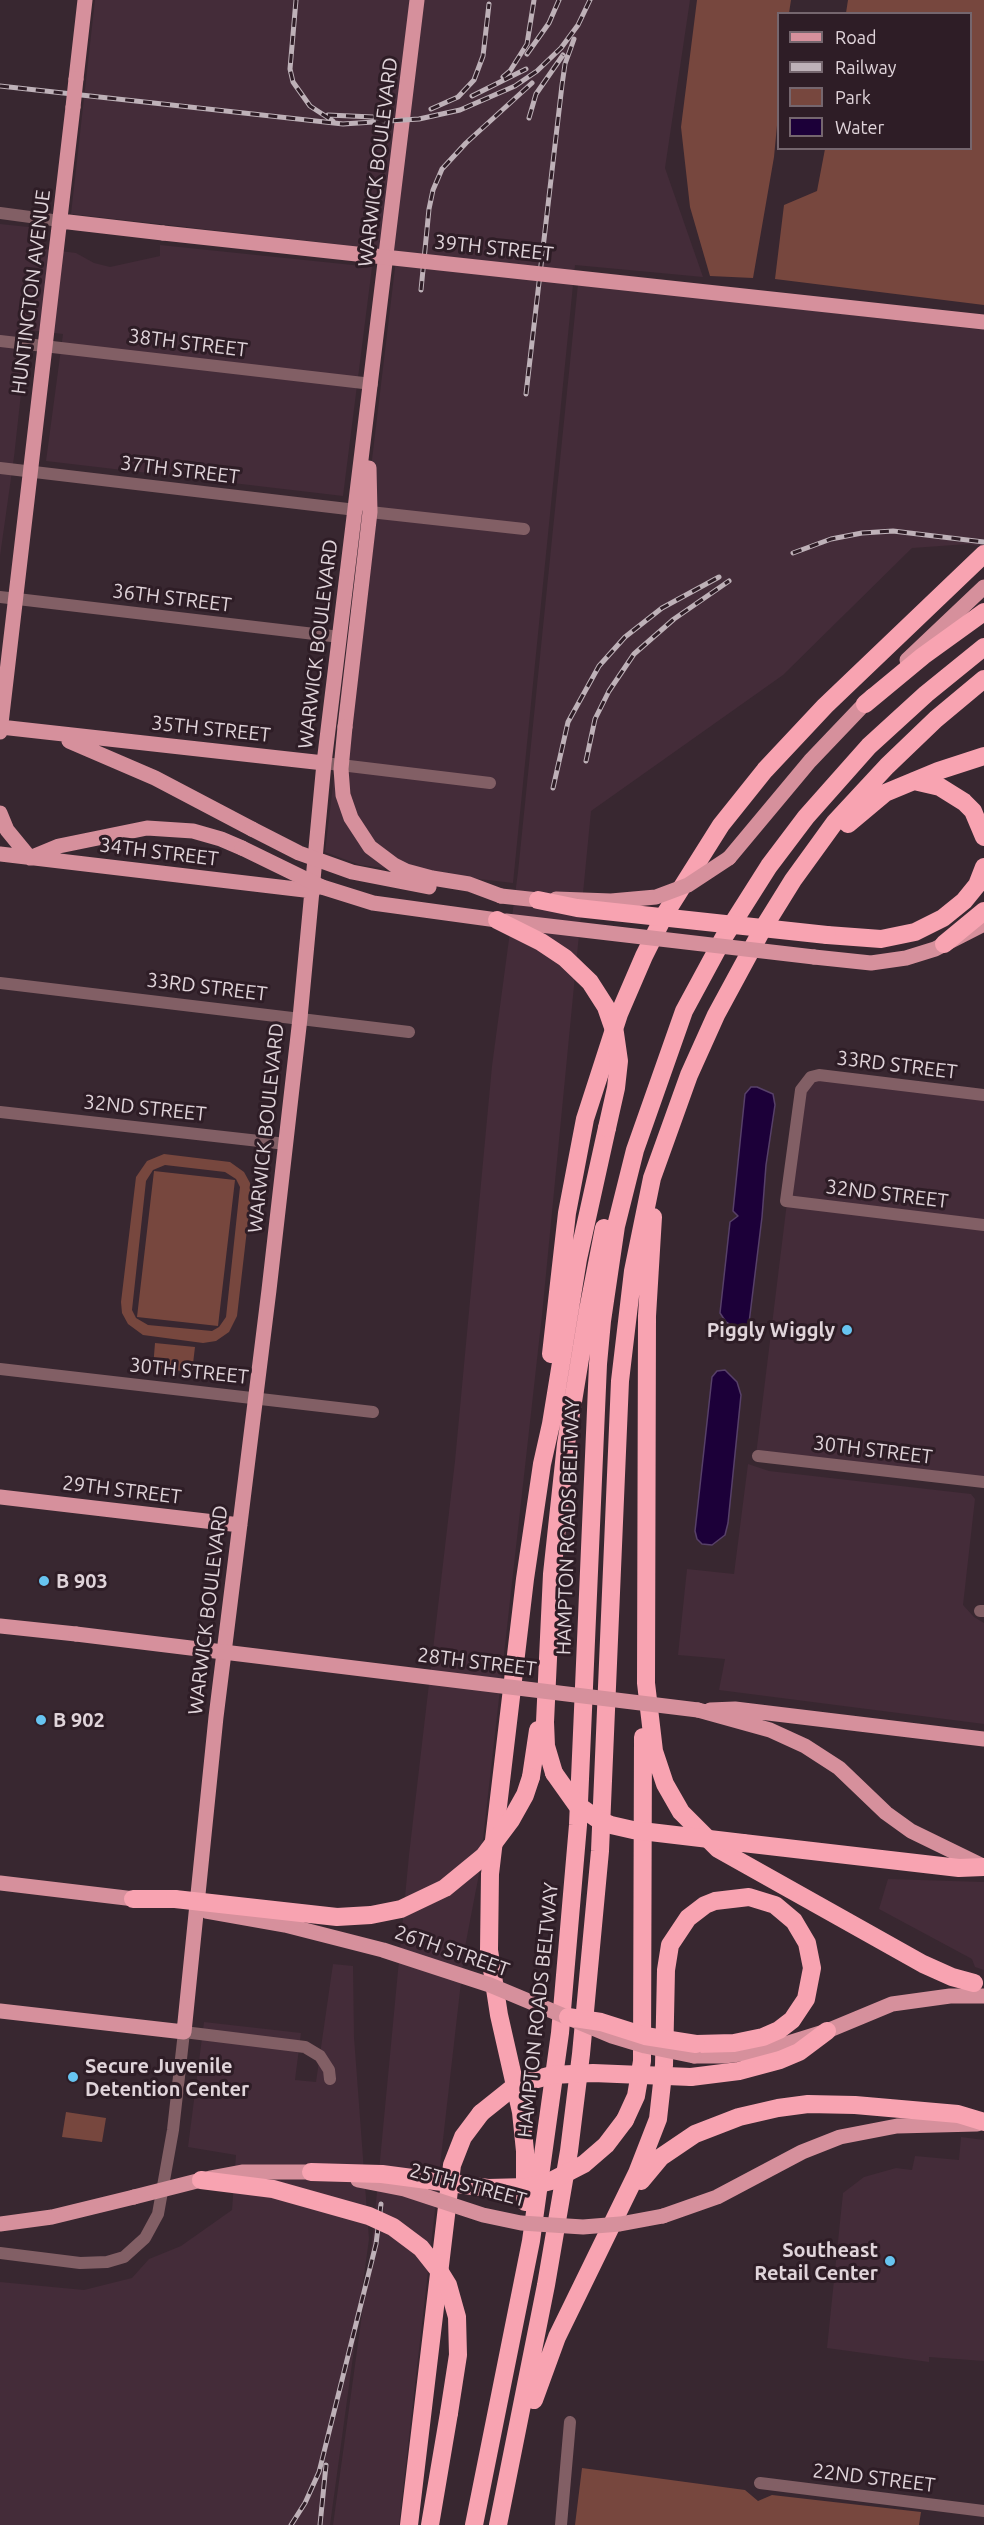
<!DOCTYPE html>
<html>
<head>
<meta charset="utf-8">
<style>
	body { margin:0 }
	#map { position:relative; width:984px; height:2525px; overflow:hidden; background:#382730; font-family:Ubuntu,sans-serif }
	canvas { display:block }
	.legend { position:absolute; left:777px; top:12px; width:195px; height:138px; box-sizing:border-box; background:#2e1d26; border:2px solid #75666e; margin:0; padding:8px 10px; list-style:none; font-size:18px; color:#e0d4da }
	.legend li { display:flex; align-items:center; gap:12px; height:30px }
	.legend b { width:30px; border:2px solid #75666e }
</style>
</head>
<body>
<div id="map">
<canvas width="984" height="2525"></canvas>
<ul class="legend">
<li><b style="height:8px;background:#d6909c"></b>Road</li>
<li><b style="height:8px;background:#beb1b8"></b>Railway</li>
<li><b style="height:16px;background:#77473e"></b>Park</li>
<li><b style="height:16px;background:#1c0039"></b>Water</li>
</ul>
</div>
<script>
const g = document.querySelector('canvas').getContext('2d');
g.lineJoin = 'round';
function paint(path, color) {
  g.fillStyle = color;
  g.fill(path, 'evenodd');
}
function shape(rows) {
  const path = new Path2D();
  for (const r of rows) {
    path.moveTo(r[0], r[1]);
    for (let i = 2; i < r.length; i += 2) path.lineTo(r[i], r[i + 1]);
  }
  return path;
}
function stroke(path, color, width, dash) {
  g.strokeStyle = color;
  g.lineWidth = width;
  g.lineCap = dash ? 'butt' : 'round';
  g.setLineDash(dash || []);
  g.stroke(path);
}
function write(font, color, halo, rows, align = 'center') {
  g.font = font + ' Ubuntu,sans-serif';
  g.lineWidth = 6;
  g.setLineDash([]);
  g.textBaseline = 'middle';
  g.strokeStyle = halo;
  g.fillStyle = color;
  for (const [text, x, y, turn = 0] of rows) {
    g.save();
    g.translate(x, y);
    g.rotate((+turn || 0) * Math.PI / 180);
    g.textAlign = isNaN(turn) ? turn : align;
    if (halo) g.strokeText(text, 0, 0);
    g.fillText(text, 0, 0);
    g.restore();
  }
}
paint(shape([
	[95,0,690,0,665,168,703,277,575,265,513,883,360,865,325,852,397,251,71,214],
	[0,224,38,228,37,248,76,253,94,263,110,267,160,256,160,245,372,267,343,496,46,461,63,334,28,330,14,457,0,556],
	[578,284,984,330,984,547,968,544,912,548,783,675,591,811,542,1315,503,1663,479,1874,465,1947,399,2525,333,2525,373,2234,409,1855,455,1461,492,1066,518,872],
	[812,1077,984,1096,984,1482,756,1455,801,1088],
	[748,1464,769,1471,971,1494,975,1499,963,1605,974,1617,984,1623,984,1724,719,1690,725,1659,678,1655,687,1569,734,1574],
	[888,1879,984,1882,984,1970,975,1967,972,1959,879,1909],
	[333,1964,353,1966,354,2037,369,2239,330,2525,0,2525,0,2282,84,2290,132,2278,149,2259,181,2246,232,2210,236,2155,188,2147,204,2022,301,2033,295,2080,316,2082],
	[961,2137,984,2140,984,2361,929,2357,929,2362,827,2348,843,2193,864,2177,896,2168,912,2170,915,2156,959,2160]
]), '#442c39');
paint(shape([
	[697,0,791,0,789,13,778,14,778,115,774,157,753,278,710,276,690,207,681,127],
	[848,0,984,0,984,305,775,279,784,205,817,191,825,149,970,148,970,14,846,13],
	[164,1154,230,1162,244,1172,250,1183,251,1195,237,1316,229,1332,216,1341,203,1343,143,1335,128,1324,122,1313,121,1302,136,1177,147,1161],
	[165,1165,225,1172,236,1179,240,1187,226,1317,219,1327,212,1331,148,1325,136,1318,132,1310,146,1181,153,1170],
	[154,1171,235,1180,218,1326,137,1317],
	[155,1343,195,1347,192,1372,153,1368],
	[66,2112,106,2118,102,2142,62,2137],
	[582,2468,745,2490,758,2501,772,2495,921,2512,919,2525,575,2525]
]), '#77473e');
const water = shape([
	[751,1087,757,1087,773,1094,775,1105,766,1165,762,1217,749,1323,747,1327,740,1331,726,1322,720,1313,730,1222,738,1216,733,1211,745,1094,751,1087],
	[725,1370,737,1382,741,1395,728,1523,725,1535,712,1545,702,1544,697,1539,695,1531,712,1377,717,1371,725,1370]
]);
paint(water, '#1c0039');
stroke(water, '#574069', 1.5);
stroke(shape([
	[0,213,60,221],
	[0,341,372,384],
	[0,468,356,510],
	[370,512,524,529],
	[0,597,340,637],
	[324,763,490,783],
	[0,983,409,1032],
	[984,1095,819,1075,811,1077,801,1090,786,1201,984,1225],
	[0,1112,286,1144],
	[0,1369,373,1412],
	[758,1456,984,1482],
	[980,1611,984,1611],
	[0,2253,80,2263,107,2262,124,2257,145,2238,158,2214,173,2130,184,2032,305,2047,320,2056,329,2070,330,2079],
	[760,2483,984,2511],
	[561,2525,570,2422]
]), '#825f65', 12);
stroke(shape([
	[76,79,85,0],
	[60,221,163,233],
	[907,660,984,587],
	[0,727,324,763],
	[345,727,370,512,369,468],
	[0,732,73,107],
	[69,741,155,778,252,829],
	[0,813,7,830,30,858],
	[0,854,313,891],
	[30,858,59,846,147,828,193,831,221,839,242,848],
	[729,858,810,761,872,696],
	[322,887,373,903,497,920],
	[501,896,538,900],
	[814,957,871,963,906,958,935,949,984,924],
	[0,1497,240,1525],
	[0,1626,76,1634],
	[698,1710,770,1730,805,1746,839,1768,886,1813,911,1831,983,1866],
	[710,1710,735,1709,984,1739],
	[0,1883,143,1900],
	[0,2011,184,2032,216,1717,269,1290,300,1018,324,763,417,0],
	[694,2056,724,2056,763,2051,827,2031,892,2004,950,1996,984,1996],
	[210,2178,242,2172,311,2172],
	[663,2216,717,2197,802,2152,840,2137,897,2126,977,2124],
	[0,2224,52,2217,134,2197]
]), '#d6909c', 15);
stroke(shape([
	[865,704,923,656,984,612],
	[914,781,940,787,964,802,973,811,984,837],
	[848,824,885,793,938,771,984,756],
	[827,935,881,939,915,932,943,918,964,901,977,885,984,867],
	[944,944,984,911],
	[653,1217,647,1316,646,1683,654,1751,665,1784,681,1812,718,1849,923,1964,952,1977,974,1983],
	[551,1354,567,1213,585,1119,619,1014,644,956,665,914,721,825,765,770,825,706,984,554],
	[554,1773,546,1746,545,1722,552,1574,566,1444,588,1310,604,1228],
	[531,1777,538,1730],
	[743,1843,959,1868,984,1867],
	[133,1899,175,1899],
	[691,2077,739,2071,780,2060,799,2052,827,2031],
	[625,2120,636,2096,642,2061,643,1737],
	[641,2181,661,2157,695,2134,739,2117,778,2108,808,2104,855,2105,958,2114,984,2122],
	[525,2202,525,2151,521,2112,499,2015,489,1950,490,1874,525,1579,542,1464,551,1424,578,1259,607,1128],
	[534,2400,557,2337,637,2173,658,2119,664,2065,666,1970,670,1945,688,1918,705,1905,715,1901,749,1897,775,1905,794,1921,807,1943,812,1968,806,1999,792,2020,779,2030,763,2037,734,2043,696,2044],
	[409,2525,452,2165,463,2137,481,2113],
	[430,2525,449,2413],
	[474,2525,531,2241,560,2033,578,1825,598,1364,602,1321,616,1226,635,1150,684,1011,724,937,769,866,806,817,869,746,926,694,984,647],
	[498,2525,546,2285,569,2151,581,2054,600,1851,620,1381,633,1271,652,1178,689,1075,716,1015,762,930,793,880,835,822,887,766,936,719,984,679]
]), '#f8a3b1', 18);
const rail = shape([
	[296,0,290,69,293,82,310,106,333,121],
	[527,54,549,23,559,0],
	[503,77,510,71,527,44,534,0],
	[0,86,343,124,419,119,460,110,515,86,537,71,561,48,578,25,590,0],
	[472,96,526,69],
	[431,109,458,97,474,80,483,56,489,4],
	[328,115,373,117],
	[529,118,536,94,563,55],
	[421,290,429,209,433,190,442,169,466,143,532,83],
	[526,394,562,85,565,64,574,39],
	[793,553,831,539,862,533,893,531,984,542],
	[586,761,595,719,609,691,634,654,674,619,729,581],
	[553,788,568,722,599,666,625,637,662,608,719,577],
	[291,2525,305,2503,319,2472,376,2244,381,2204],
	[320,2525,326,2465]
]);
stroke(rail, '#beb1b8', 5);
stroke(rail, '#2e1d26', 3, [9]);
stroke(shape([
	[73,107,76,79],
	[163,233,984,322],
	[345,727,341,769,343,795,351,818,370,847,394,865,406,871,432,878,469,884,501,896],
	[252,829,299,853,352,872,429,887],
	[242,848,322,887],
	[556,899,611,901,656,897,688,885,729,858],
	[506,921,814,957],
	[76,1634,698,1710],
	[206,1911,285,1925,383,1950,490,1985,612,2036,645,2046,694,2056],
	[358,2180,404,2189,483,2215,521,2223,583,2227,620,2224,663,2216],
	[134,2197,201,2180]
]), '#d6909c', 15);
stroke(shape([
	[538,900,577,908,827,935],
	[497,920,541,942,565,958,590,982,606,1007,615,1033,619,1061,616,1088,607,1128],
	[554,1773,576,1804,599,1820,611,1825,633,1830,743,1843],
	[175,1899,337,1917,371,1915,401,1909,445,1888,484,1856,511,1820,525,1795,531,1777],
	[568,2017,601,2022,645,2036,696,2044],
	[481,2113,511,2089,526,2082,552,2075,593,2073,691,2077],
	[311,2172,382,2174,488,2188,527,2187,551,2181,584,2164,606,2145,625,2120],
	[201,2180,273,2189,369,2216,393,2227,421,2248,440,2272,448,2285,457,2317,458,2355,449,2413]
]), '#f8a3b1', 18);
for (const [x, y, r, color] of [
	[847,1330,6,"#67c4f0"],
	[44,1581,6,"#67c4f0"],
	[41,1720,6,"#67c4f0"],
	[73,2077,6,"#67c4f0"],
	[890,2261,6,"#67c4f0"]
]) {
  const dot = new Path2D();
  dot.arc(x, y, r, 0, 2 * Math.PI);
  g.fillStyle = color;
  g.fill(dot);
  stroke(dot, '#2e1d26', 2);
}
write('20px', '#e0d4da', '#2e1d26', [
	["WARWICK BOULEVARD",378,162,-83],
	["39TH STREET",494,248,6],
	["HUNTINGTON AVENUE",31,292,-83],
	["38TH STREET",188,343,7],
	["37TH STREET",180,470,7],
	["36TH STREET",172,598,7],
	["WARWICK BOULEVARD",318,644,-83],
	["35TH STREET",211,729,6],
	["34TH STREET",159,852,7],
	["33RD STREET",207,987,7],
	["33RD STREET",897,1065,7],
	["32ND STREET",145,1108,6],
	["WARWICK BOULEVARD",266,1128,-84],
	["32ND STREET",887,1194,7],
	["30TH STREET",189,1371,6],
	["30TH STREET",873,1450,7],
	["29TH STREET",122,1490,7],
	["HAMPTON ROADS BELTWAY",568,1527,-88],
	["WARWICK BOULEVARD",208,1610,-83],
	["28TH STREET",477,1662,7],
	["26TH STREET",452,1951,19],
	["HAMPTON ROADS BELTWAY",538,2010,-84],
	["25TH STREET",468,2185,15],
	["22ND STREET",874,2478,7]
]);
write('bold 20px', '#e0d4da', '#2e1d26', [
	["Piggly Wiggly",835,1330,"right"],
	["B 903",56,1581],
	["B 902",53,1720],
	["Secure Juvenile",85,2066],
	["Detention Center",85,2089],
	["Southeast",878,2250,"right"],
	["Retail Center",878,2273,"right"]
], 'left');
</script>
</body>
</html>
